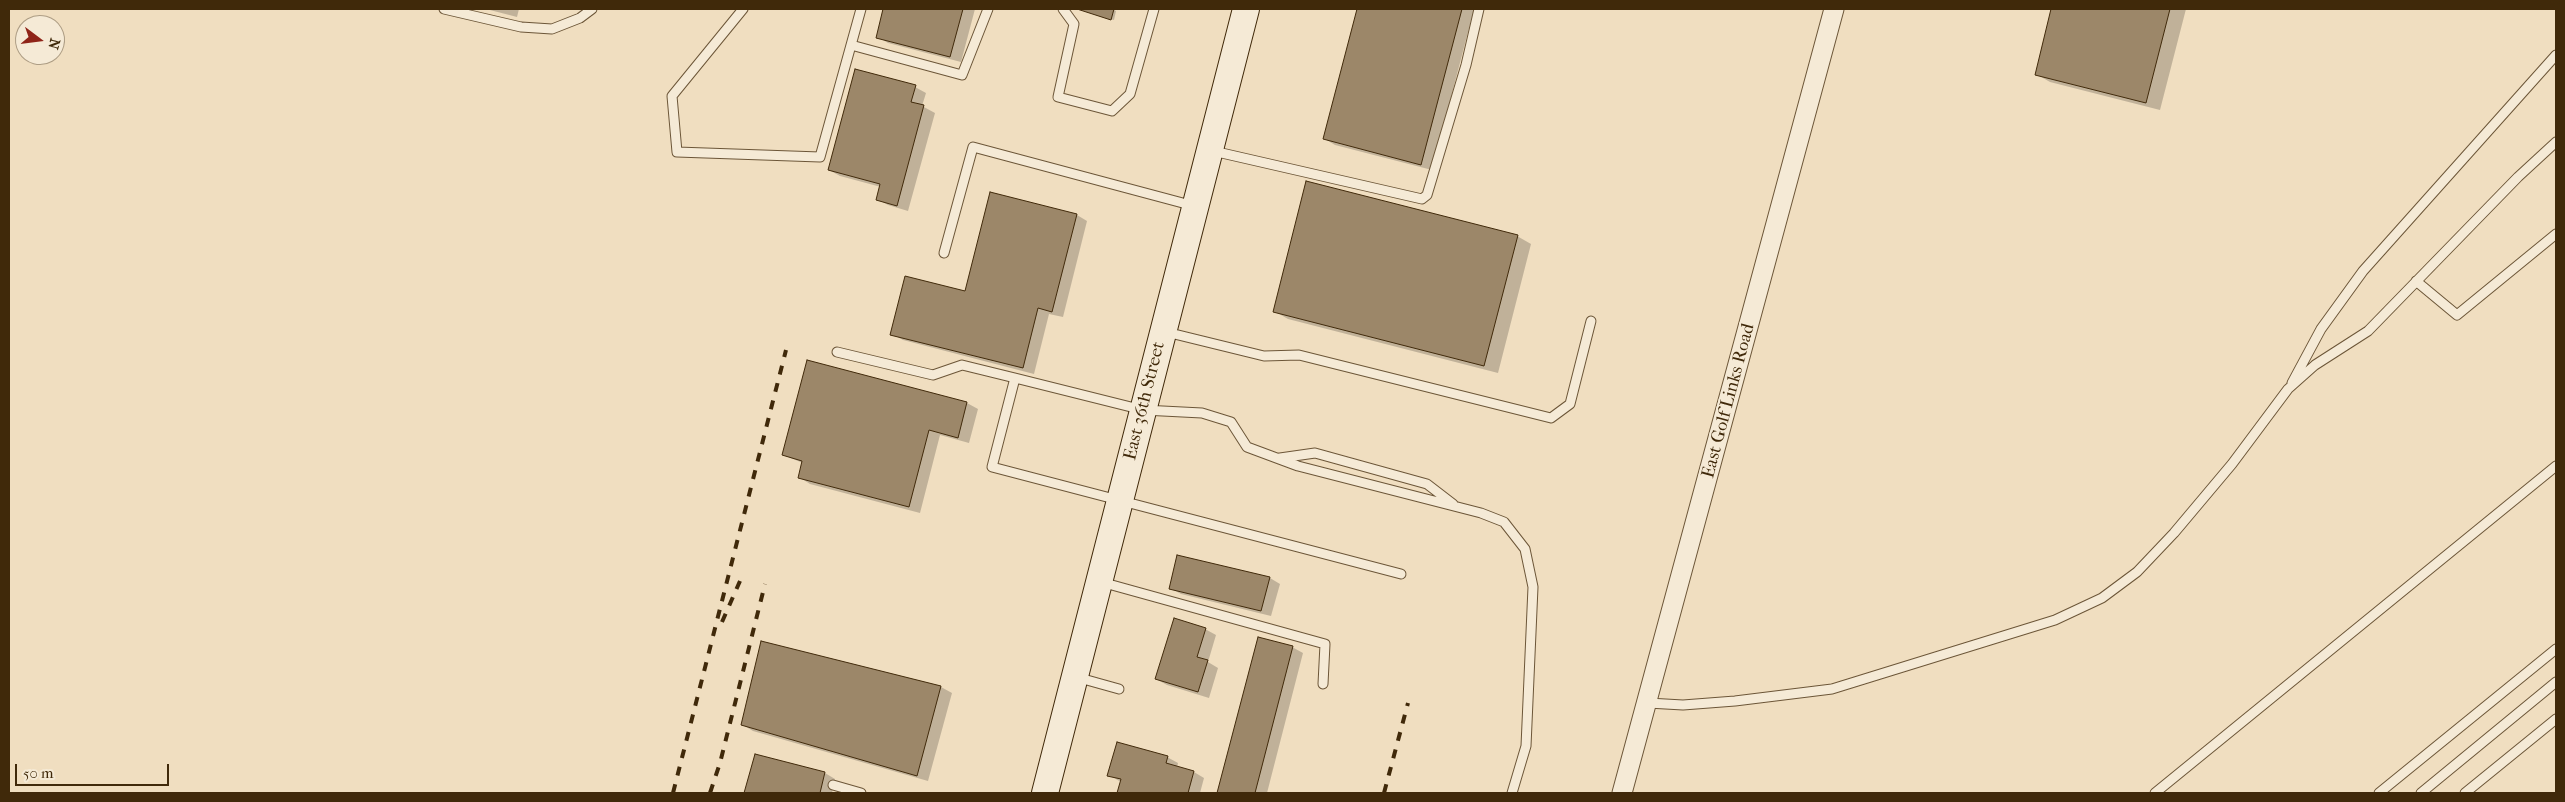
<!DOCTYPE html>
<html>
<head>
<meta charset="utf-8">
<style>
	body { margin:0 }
	#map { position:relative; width:2565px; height:802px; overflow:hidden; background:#f0dec0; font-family:"IM FELL French Canon",serif }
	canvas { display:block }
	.frame { position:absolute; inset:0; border:10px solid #40290a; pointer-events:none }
	.north { position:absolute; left:15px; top:15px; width:50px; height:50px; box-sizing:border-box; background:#f5ead6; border:1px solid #ad9d84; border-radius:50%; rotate:105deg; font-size:14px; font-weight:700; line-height:20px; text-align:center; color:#40290a }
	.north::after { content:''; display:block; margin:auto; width:18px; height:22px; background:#8f2418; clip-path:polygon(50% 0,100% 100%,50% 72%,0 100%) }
	.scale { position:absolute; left:15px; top:764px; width:154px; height:22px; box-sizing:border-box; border:2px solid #40290a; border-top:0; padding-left:6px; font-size:15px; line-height:18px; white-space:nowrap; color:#40290a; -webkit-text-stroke:4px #f5ead6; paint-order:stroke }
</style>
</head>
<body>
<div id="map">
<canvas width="2565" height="802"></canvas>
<div class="frame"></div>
<div class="north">N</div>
<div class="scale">50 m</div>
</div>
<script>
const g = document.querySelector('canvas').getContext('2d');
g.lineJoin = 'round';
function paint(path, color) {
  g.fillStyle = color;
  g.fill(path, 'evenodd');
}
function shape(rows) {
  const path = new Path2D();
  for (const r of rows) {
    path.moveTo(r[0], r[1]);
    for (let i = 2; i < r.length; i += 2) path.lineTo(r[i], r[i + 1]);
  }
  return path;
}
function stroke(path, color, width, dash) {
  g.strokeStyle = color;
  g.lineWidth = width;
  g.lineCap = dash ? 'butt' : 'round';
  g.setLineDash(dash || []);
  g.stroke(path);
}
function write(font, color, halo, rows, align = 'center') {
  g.font = font + ' "IM FELL French Canon",serif';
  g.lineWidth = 4;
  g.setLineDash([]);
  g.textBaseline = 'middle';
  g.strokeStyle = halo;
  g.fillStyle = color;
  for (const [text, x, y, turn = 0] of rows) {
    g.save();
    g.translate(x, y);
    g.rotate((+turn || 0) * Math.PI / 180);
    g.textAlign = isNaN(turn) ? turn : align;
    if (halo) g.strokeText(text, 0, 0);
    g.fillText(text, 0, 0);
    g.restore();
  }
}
paint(shape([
	[486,9,519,9,517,17],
	[884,9,975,9,961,62,888,43,878,37],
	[1078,9,1112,9,1116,11,1114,20],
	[1358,9,1474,9,1432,170,1335,145,1325,139],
	[2053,9,2186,9,2160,110,2050,82,2036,74],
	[915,87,926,93,922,106,935,113,908,211,888,205,877,199,881,187,840,176,829,170],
	[1077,215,1087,221,1063,317,1049,314,1034,374,903,340,892,334,966,293],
	[1517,236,1531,244,1498,373,1288,319,1274,311],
	[807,361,967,403,978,409,969,443,940,435,920,513,810,484,799,477,803,463,783,455],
	[1178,556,1270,578,1280,584,1271,616,1181,594,1170,588],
	[1205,629,1216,635,1208,662,1218,668,1209,698,1167,685,1156,679],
	[1258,638,1292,647,1303,653,1267,793,1218,793],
	[762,642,941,687,952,693,928,781,753,731,743,725],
	[755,755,825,773,835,779,832,793,745,793],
	[1167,757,1178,763,1177,768,1194,772,1204,778,1200,793,1118,793,1121,782,1109,775]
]), '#0003');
const building = shape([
	[883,9,963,9,950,57,876,38,883,9],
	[1077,9,1114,9,1111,20,1077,9],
	[1357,9,1462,9,1421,165,1323,139,1357,9],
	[2051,9,2170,9,2146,103,2035,75,2051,9],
	[855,69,916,85,911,102,924,105,897,206,876,200,880,184,828,170,855,69],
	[1306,181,1518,235,1484,366,1273,312,1306,181],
	[990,192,1077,214,1052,312,1038,308,1023,368,890,335,905,276,965,291,990,192],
	[807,360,967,402,958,438,929,430,909,507,798,478,802,461,782,455,807,360],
	[1177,555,1270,577,1261,611,1169,589,1177,555],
	[1174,618,1206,628,1197,657,1208,660,1198,692,1155,679,1174,618],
	[1258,637,1293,646,1255,793,1217,793,1258,637],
	[761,641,941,686,917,776,741,725,761,641],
	[1117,742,1168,756,1166,763,1194,771,1188,793,1117,793,1121,779,1107,776,1117,742],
	[755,754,825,772,820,793,744,793,755,754]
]);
paint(building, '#9c8769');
stroke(building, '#40290a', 1);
const lane = shape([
	[444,9,521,27,552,29,580,18,592,9],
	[743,9,672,96,677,152,820,157,861,9],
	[1063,9,1074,24,1058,97,1112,111,1130,94,1154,9],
	[851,45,962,75,988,9],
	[1213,151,1422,199,1427,195,1466,65,1479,9],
	[944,253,973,147,1194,206],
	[2416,281,2457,315,2556,234],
	[1166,332,1264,356,1299,355,1551,418,1570,404,1591,321],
	[837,352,933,375,962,365,1015,378],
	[2292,383,2321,329,2363,271,2556,55],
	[1280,458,1315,453,1427,484,1453,504],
	[1401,574,992,467,1015,378,1143,410,1202,413,1231,422,1247,447,1298,466,1481,513,1504,522,1525,549,1533,587,1526,746,1512,793],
	[1101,582,1325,644,1323,684],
	[1076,677,1119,689],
	[1648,703,1683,705,1735,701,1832,689,2055,620,2102,598,2137,572,2174,533,2232,464,2288,389,2315,365,2368,331,2518,177,2556,142],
	[833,785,861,793],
	[2155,793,2556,466],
	[2379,793,2556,649],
	[2421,793,2556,682],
	[2465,793,2556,719]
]);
const street = shape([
	[1622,793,1834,9]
]);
const secondary = shape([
	[1045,793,1246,9]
]);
stroke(lane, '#6c5638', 11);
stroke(street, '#6c5638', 21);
stroke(secondary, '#40290a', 28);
stroke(lane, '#f5ead6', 9);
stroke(street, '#f5ead6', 19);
stroke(secondary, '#f5ead6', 26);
stroke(shape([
	[722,622,740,581],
	[673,793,786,350],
	[710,793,720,763,765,584],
	[1384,793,1408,703]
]), '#40290a', 4, [9, 9]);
write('18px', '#40290a', '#f5ead6', [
	["East 36th Street",1145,401,-76],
	["East Golf Links Road",1729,401,-75]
]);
</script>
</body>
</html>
